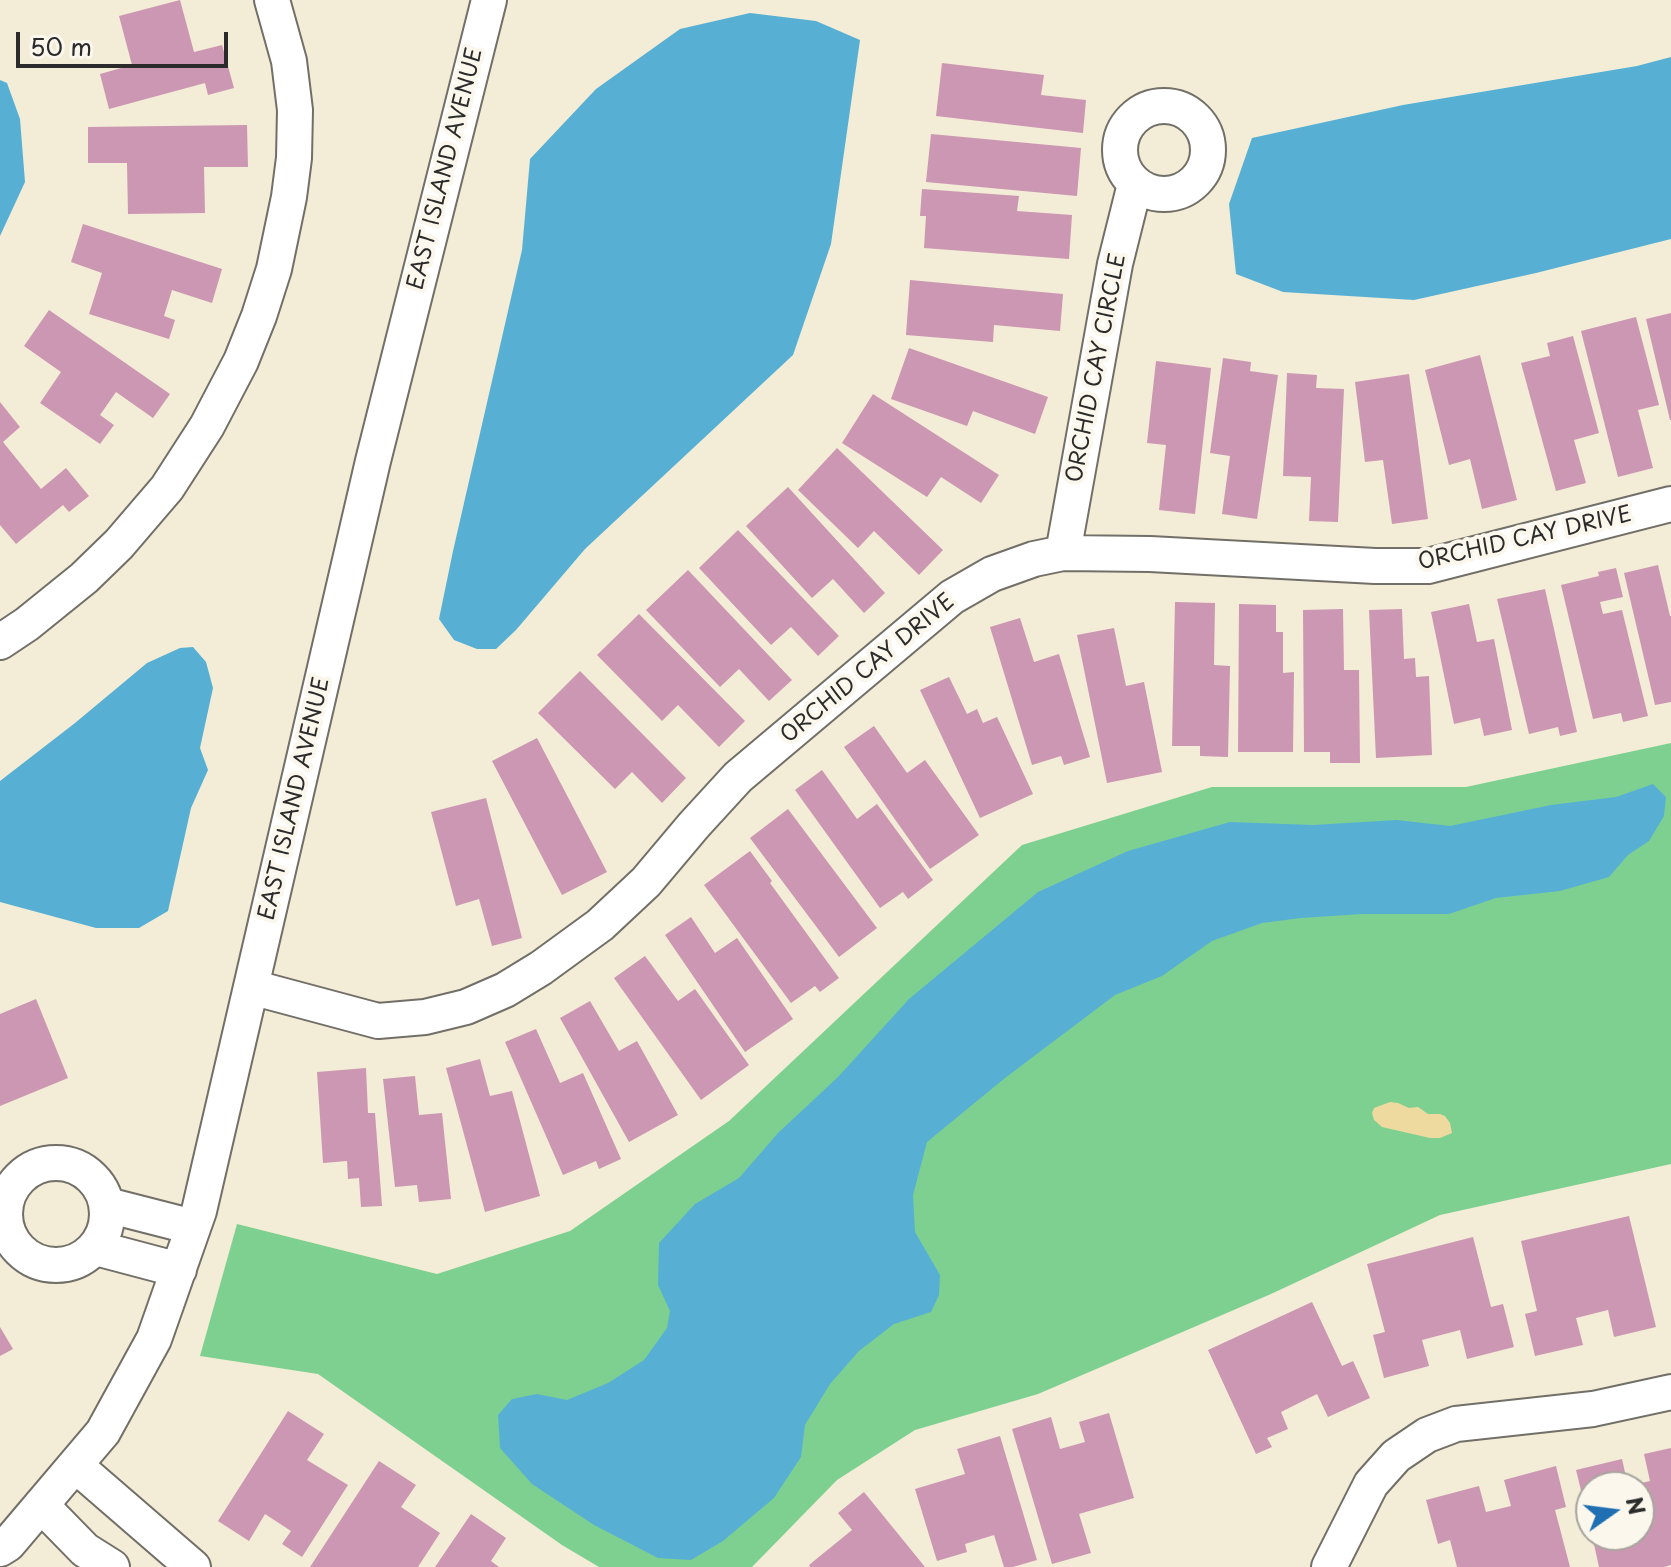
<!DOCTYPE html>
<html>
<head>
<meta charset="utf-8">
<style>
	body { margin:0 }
	#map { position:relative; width:1671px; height:1567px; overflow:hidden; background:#f3ecd6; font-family:"Playpen Sans",sans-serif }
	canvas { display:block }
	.north { position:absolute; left:1575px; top:1471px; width:80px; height:80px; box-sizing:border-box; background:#fbf7ec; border:2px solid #a8a59f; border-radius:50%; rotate:76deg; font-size:22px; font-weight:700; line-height:32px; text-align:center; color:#2b2b2b }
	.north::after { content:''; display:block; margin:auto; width:28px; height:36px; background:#1f6fb2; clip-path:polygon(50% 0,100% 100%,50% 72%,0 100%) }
	.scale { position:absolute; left:16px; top:32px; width:212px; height:36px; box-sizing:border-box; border:4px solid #2b2b2b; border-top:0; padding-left:10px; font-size:24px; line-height:28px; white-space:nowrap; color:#2b2b2b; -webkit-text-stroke:6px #fbf7ec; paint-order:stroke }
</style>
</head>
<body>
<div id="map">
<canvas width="1671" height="1567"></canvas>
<div class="north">N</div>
<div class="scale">50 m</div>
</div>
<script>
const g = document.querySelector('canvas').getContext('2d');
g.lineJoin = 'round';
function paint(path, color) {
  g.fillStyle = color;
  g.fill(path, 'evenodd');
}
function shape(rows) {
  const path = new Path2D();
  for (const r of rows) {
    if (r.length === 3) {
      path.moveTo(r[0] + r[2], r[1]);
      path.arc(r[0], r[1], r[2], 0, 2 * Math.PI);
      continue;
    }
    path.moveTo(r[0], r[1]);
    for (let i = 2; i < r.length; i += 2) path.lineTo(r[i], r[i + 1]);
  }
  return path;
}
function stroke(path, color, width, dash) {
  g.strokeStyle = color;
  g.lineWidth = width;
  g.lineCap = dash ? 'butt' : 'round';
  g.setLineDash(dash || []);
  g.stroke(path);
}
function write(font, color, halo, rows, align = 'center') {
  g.font = font + ' "Playpen Sans",sans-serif';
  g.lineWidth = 8;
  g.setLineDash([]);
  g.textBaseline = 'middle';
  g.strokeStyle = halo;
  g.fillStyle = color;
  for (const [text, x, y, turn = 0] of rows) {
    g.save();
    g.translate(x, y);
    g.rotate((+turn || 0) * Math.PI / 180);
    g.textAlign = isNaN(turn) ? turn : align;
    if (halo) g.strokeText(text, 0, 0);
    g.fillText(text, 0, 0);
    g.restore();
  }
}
paint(shape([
	[1671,743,1671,1164,1440,1215,1271,1294,1038,1394,915,1430,837,1480,752,1567,599,1567,562,1545,318,1374,200,1356,237,1224,437,1274,570,1231,729,1121,1022,845,1212,787,1466,787]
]), '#7ed091');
paint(shape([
	[1390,1102,1398,1103,1409,1108,1418,1107,1428,1114,1440,1114,1445,1116,1450,1123,1452,1133,1440,1138,1430,1138,1382,1127,1374,1120,1372,1113,1374,1108]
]), '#eeda9e');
paint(shape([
	[750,13,816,21,860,40,831,244,793,355,585,549,516,630,496,649,477,649,454,640,439,619,453,551,522,250,530,159,596,89,680,29],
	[1671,57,1671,239,1536,273,1414,300,1283,292,1236,274,1229,204,1252,138,1403,105,1637,66],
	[0,80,7,83,20,119,25,182,0,236],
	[193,647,206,662,213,688,200,748,208,770,191,808,168,911,139,928,96,928,0,902,0,781,75,723,147,663,180,648],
	[1653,784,1666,797,1664,816,1649,841,1628,855,1609,877,1560,891,1496,898,1449,914,1362,914,1301,918,1262,923,1212,941,1162,976,1115,995,1005,1078,927,1142,913,1195,915,1232,940,1275,939,1295,931,1312,894,1324,859,1351,830,1384,805,1425,801,1457,774,1498,723,1541,691,1560,658,1558,594,1525,532,1484,500,1448,498,1415,512,1399,537,1394,567,1400,608,1383,644,1360,667,1328,670,1311,658,1285,659,1243,695,1204,739,1178,778,1133,838,1077,909,999,1038,892,1128,851,1230,822,1313,825,1397,820,1450,826,1551,805,1616,797]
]), '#57b0d4');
paint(shape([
	[180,0,194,52,222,45,234,88,208,95,205,83,109,109,100,74,132,65,119,16],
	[942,63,1044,75,1041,95,1086,100,1083,133,936,116],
	[247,125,248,167,204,167,205,213,128,214,127,163,88,163,88,127],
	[931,134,1081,148,1077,196,926,182],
	[922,189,1019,196,1017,211,1072,215,1069,259,924,248,926,216,920,216],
	[83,224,222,269,212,303,172,290,164,316,175,320,169,339,89,314,102,273,71,262],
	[910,280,1063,294,1060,331,994,325,993,342,906,335],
	[49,310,170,394,153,418,116,392,100,415,114,425,100,444,40,403,61,372,24,346],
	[1671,313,1671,420,1670,420,1646,319],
	[1636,317,1659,405,1638,410,1653,468,1618,477,1581,331],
	[1573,336,1599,433,1574,440,1586,483,1556,491,1521,363,1550,356,1547,343],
	[909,348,1048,397,1035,434,973,411,967,426,891,399],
	[1480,355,1517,500,1482,509,1470,459,1449,465,1425,370],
	[1223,358,1251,362,1250,371,1278,375,1257,519,1222,514,1230,456,1210,453],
	[1156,361,1211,368,1195,514,1159,510,1166,445,1147,443],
	[1287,373,1317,375,1316,388,1344,389,1338,522,1309,521,1311,477,1283,476],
	[1409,374,1428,519,1392,524,1383,460,1365,462,1355,382],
	[873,394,999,475,981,503,941,477,927,497,842,443],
	[0,402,20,427,3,442,41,489,66,468,89,496,69,512,63,505,16,544,0,525],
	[837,448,943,550,919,575,874,531,858,548,798,490],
	[788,487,885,593,864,613,833,579,812,598,746,526],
	[738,530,839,636,818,656,791,627,771,645,699,568],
	[1658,565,1670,616,1671,616,1671,702,1655,705,1624,573],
	[1616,568,1623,597,1600,602,1603,614,1622,610,1648,716,1623,722,1621,713,1593,719,1561,585,1599,576,1598,572],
	[688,570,792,680,769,701,739,669,720,687,646,610],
	[1545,589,1577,732,1560,736,1558,727,1529,734,1497,599],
	[1175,602,1215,603,1214,665,1230,666,1228,757,1200,756,1200,746,1172,746],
	[1239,604,1276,605,1276,632,1283,632,1283,673,1294,672,1293,752,1238,752],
	[1469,604,1477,642,1494,639,1512,730,1484,736,1480,718,1454,724,1431,612],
	[1343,609,1344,670,1359,670,1360,763,1330,763,1330,752,1304,752,1303,610],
	[1402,609,1404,659,1415,658,1416,677,1429,676,1432,755,1376,758,1369,610],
	[639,614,745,721,719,747,678,705,662,721,597,655],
	[1020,618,1034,662,1059,654,1090,757,1064,765,1061,756,1032,765,990,627],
	[1114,628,1126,686,1144,682,1162,772,1107,783,1077,635],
	[580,671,686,778,662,803,632,772,615,789,538,713],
	[949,677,967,714,977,709,983,723,997,717,1033,794,980,818,920,690],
	[874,726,907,773,925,760,979,835,930,869,844,747],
	[537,738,607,872,562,895,492,761],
	[822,770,857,819,877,804,933,880,908,899,903,892,880,908,795,790],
	[486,798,522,938,492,946,479,899,456,906,431,812],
	[788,809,877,928,839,957,750,838],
	[750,851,772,881,770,883,839,978,820,992,815,986,791,1003,704,885],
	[691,917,715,953,737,938,793,1019,745,1052,665,935],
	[645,956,678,1001,695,989,749,1065,701,1100,614,978],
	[36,999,68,1078,0,1106,0,1014],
	[590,1001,619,1051,637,1041,678,1115,629,1142,560,1018],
	[536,1029,560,1083,583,1073,621,1159,599,1169,596,1161,563,1175,505,1042],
	[480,1059,490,1096,512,1091,540,1196,485,1212,446,1068],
	[366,1068,368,1113,375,1113,382,1206,361,1207,359,1178,348,1179,347,1161,323,1163,317,1072],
	[415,1076,419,1115,442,1113,451,1199,419,1202,417,1185,395,1187,383,1079],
	[1629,1216,1656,1327,1614,1337,1608,1310,1576,1318,1583,1345,1535,1356,1525,1314,1537,1311,1521,1241],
	[1473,1237,1491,1307,1503,1304,1514,1347,1467,1359,1460,1330,1422,1340,1429,1366,1384,1378,1373,1335,1385,1332,1367,1264],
	[1312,1302,1342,1366,1353,1361,1370,1398,1328,1417,1317,1394,1281,1412,1288,1429,1267,1438,1272,1447,1256,1454,1208,1350],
	[0,1327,13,1349,0,1356],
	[288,1411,324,1434,307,1460,348,1485,302,1557,282,1544,291,1531,265,1514,249,1541,218,1521],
	[1109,1413,1134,1498,1079,1514,1091,1553,1052,1564,1012,1429,1051,1417,1060,1449,1085,1442,1079,1422],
	[1000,1436,1037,1560,1013,1567,1004,1567,994,1535,965,1544,967,1552,937,1561,915,1489,965,1474,957,1449],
	[1671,1448,1671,1565,1664,1567,1599,1567,1592,1535,1639,1535,1639,1487,1591,1487,1590,1527,1576,1470,1622,1459,1628,1486,1650,1481,1644,1454],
	[379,1461,416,1485,401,1507,440,1533,418,1567,310,1567],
	[1556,1466,1566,1507,1555,1510,1570,1567,1457,1567,1450,1540,1438,1544,1426,1500,1479,1486,1486,1512,1511,1506,1504,1480],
	[864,1492,925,1567,810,1567,809,1565,852,1530,838,1513],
	[471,1514,506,1538,491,1561,499,1567,435,1567]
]), '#cc97b2');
const street = shape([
	[1164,150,44],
	[1063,553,1115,264,1135,184],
	[0,642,27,624,84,578,119,544,167,488,207,426,241,361,259,316,274,269,289,197,294,158,295,110,289,61,272,0],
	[251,987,378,1021,425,1017,466,1007,505,990,541,968,600,925,646,882,694,825,738,777,952,597,992,574,1034,559,1063,553,1150,554,1375,566,1428,566,1671,504],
	[56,1214,51],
	[107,1205,193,1227],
	[96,1248,179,1270],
	[75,1465,193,1567],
	[41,1505,85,1550,112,1567],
	[0,1549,8,1544,103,1432,154,1339,199,1211,373,461,489,0],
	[1329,1567,1371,1484,1396,1456,1427,1435,1456,1424,1593,1409,1671,1392]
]);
stroke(street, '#716f67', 38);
stroke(street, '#fff', 34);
write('22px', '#2b2b2b', '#fbf7ec', [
	["EAST ISLAND AVENUE",446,169,-76],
	["ORCHID CAY CIRCLE",1097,368,-79],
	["ORCHID CAY DRIVE",1525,539,-13],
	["ORCHID CAY DRIVE",868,669,-40],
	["EAST ISLAND AVENUE",295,799,-77]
]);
</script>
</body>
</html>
